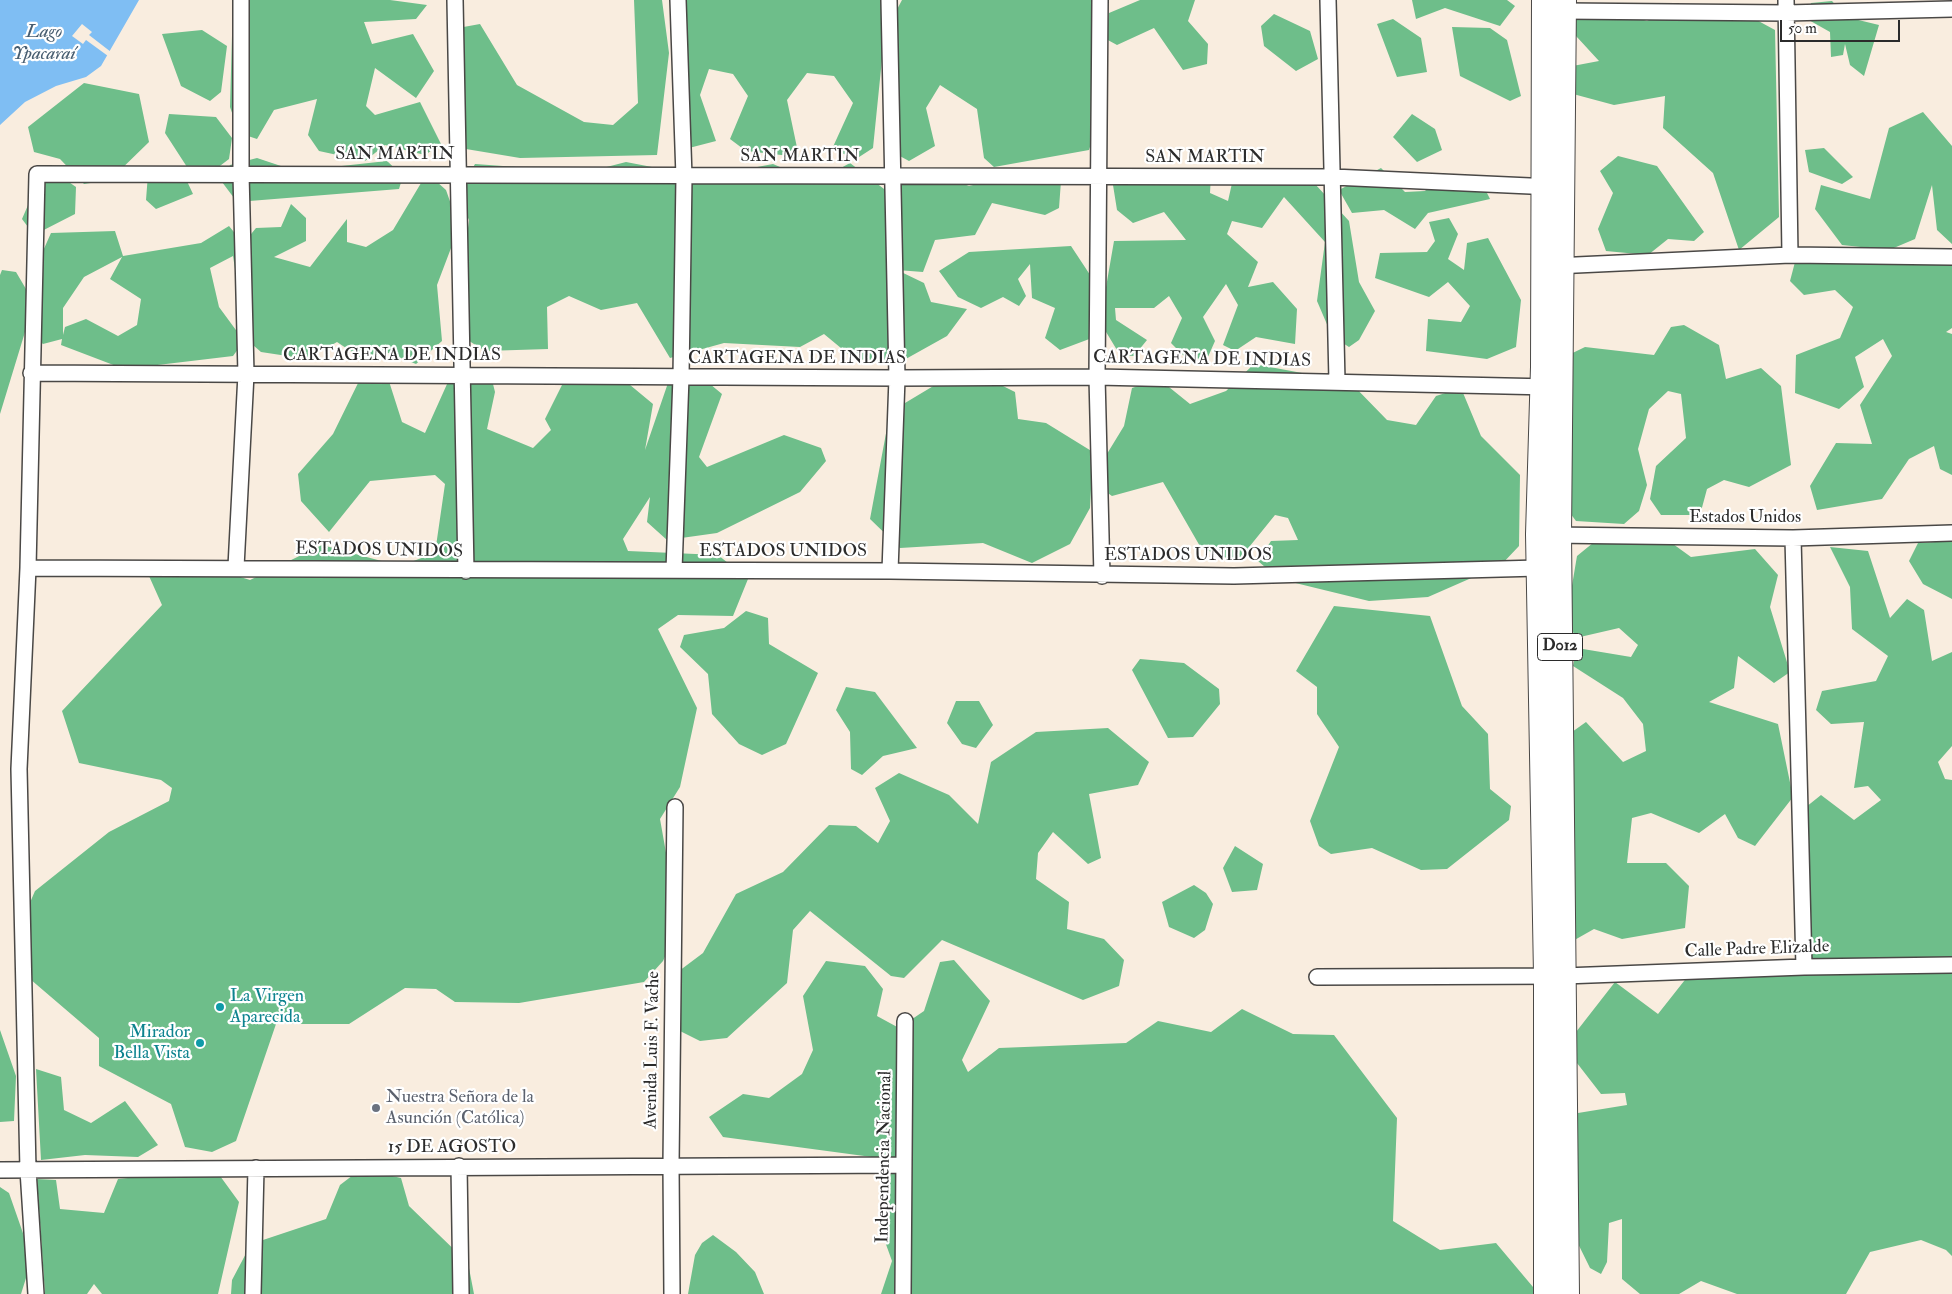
<!DOCTYPE html>
<html>
<head>
<meta charset="utf-8">
<style>
	body { margin:0 }
	#map { position:relative; width:1952px; height:1294px; overflow:hidden; background:#f9eddf; font-family:"IM FELL Double Pica",serif }
	canvas { display:block }
	.scale { position:absolute; left:1780px; top:20px; width:120px; height:22px; box-sizing:border-box; border:2px solid #2b2b2b; border-top:0; padding-left:6px; font-size:15px; line-height:18px; white-space:nowrap; color:#2b2b2b; -webkit-text-stroke:4px #fff; paint-order:stroke }
</style>
</head>
<body>
<div id="map">
<canvas width="1952" height="1294"></canvas>
<div class="scale">50 m</div>
</div>
<script>
const g = document.querySelector('canvas').getContext('2d');
g.lineJoin = 'round';
function paint(path, color) {
  g.fillStyle = color;
  g.fill(path, 'evenodd');
}
function shape(rows) {
  const path = new Path2D();
  for (const r of rows) {
    path.moveTo(r[0], r[1]);
    for (let i = 2; i < r.length; i += 2) path.lineTo(r[i], r[i + 1]);
  }
  return path;
}
function stroke(path, color, width, dash) {
  g.strokeStyle = color;
  g.lineWidth = width;
  g.lineCap = dash ? 'butt' : 'round';
  g.setLineDash(dash || []);
  g.stroke(path);
}
function write(font, color, halo, rows, align = 'center') {
  g.font = font + ' "IM FELL Double Pica",serif';
  g.lineWidth = 4.5;
  g.setLineDash([]);
  g.textBaseline = 'middle';
  g.strokeStyle = halo;
  g.fillStyle = color;
  for (const [text, x, y, turn = 0] of rows) {
    g.save();
    g.translate(x, y);
    g.rotate((+turn || 0) * Math.PI / 180);
    g.textAlign = isNaN(turn) ? turn : align;
    if (halo) g.strokeText(text, 0, 0);
    g.fillText(text, 0, 0);
    g.restore();
  }
}
paint(shape([
	[233,0,390,0,427,5,416,19,364,22,372,44,413,34,434,71,416,98,375,68,366,106,375,115,420,102,441,144,425,155,385,145,365,161,319,151,308,135,317,99,274,110,257,139,239,133,230,107],
	[634,0,662,0,669,53,657,155,520,158,460,148,458,28,480,24,517,85,584,122,613,125,638,103],
	[683,0,888,0,873,148,856,159,832,149,853,103,834,76,807,73,787,100,799,157,746,151,730,139,748,96,733,74,709,69,700,95,716,141,689,148,675,132,678,14],
	[902,0,1095,0,1100,116,1089,150,994,167,984,158,977,109,940,85,926,108,935,146,909,161,885,148,893,17],
	[1140,0,1195,0,1188,21,1208,44,1207,64,1183,70,1154,28,1117,45,1106,39,1109,13],
	[1412,0,1507,0,1515,6,1500,26,1445,8,1416,19],
	[1832,1,1846,17,1879,25,1864,76,1850,65,1845,44,1843,55,1831,57,1830,32,1807,19,1811,3],
	[1593,4,1647,21,1673,8,1727,4,1775,30,1779,217,1739,250,1713,173,1663,128,1665,96,1614,105,1562,91,1562,68,1599,61,1565,24],
	[1274,14,1310,31,1318,59,1296,71,1264,46,1261,26],
	[1393,19,1421,38,1427,72,1397,77,1377,24],
	[1452,27,1490,28,1507,40,1521,96,1510,101,1460,76],
	[202,30,227,46,221,92,210,101,181,86,162,34],
	[84,83,139,94,149,142,110,180,84,184,60,159,34,152,28,127],
	[1923,112,1952,146,1952,244,1937,230,1932,185,1915,239,1889,250,1842,245,1815,209,1821,185,1870,199,1889,128],
	[169,114,216,117,232,138,229,159,212,172,187,167,165,133],
	[1412,114,1435,129,1442,150,1417,162,1393,137],
	[1824,148,1853,177,1842,184,1809,172,1805,150],
	[1618,156,1657,166,1704,232,1694,241,1668,239,1648,255,1606,251,1598,229,1613,193,1600,171],
	[257,158,296,171,387,161,403,176,399,189,237,202,222,182,230,165],
	[626,162,704,177,773,164,815,182,850,163,888,192,930,171,969,186,1027,172,1061,181,1059,208,1045,215,992,203,975,235,935,240,923,272,897,270,924,283,931,302,967,309,947,336,895,365,853,358,824,334,800,347,724,343,670,358,637,303,601,310,569,296,547,307,548,349,485,351,455,332,469,220,457,194,475,164,587,172],
	[1381,168,1405,192,1425,191,1442,173,1481,181,1490,199,1428,213,1415,229,1384,210,1352,213,1339,190],
	[1235,170,1304,172,1349,221,1359,282,1375,311,1359,340,1349,347,1332,336,1317,301,1325,242,1284,197,1262,228,1232,221,1227,234,1258,262,1248,287,1273,282,1297,309,1295,344,1256,337,1235,351,1223,345,1238,305,1226,284,1203,317,1215,341,1207,359,1186,358,1171,343,1182,318,1169,296,1154,308,1115,308,1116,320,1147,340,1134,356,1120,355,1100,322,1114,241,1186,240,1164,212,1133,223,1117,210,1113,185,1128,171,1211,175,1210,193,1228,201],
	[53,171,76,187,75,214,34,235,22,219,41,175],
	[427,173,446,190,459,227,437,285,442,341,416,364,381,350,364,360,337,342,307,359,261,352,246,339,233,256,210,268,219,307,244,341,233,356,124,369,61,345,62,339,43,344,33,335,26,294,25,332,0,414,0,275,2,270,16,272,26,289,51,233,115,231,123,256,201,243,229,226,238,237,234,255,256,228,281,227,291,204,306,218,306,241,274,257,310,267,347,219,347,242,366,247,393,230],
	[122,257,110,279,141,299,137,325,118,336,86,319,65,327,63,335,63,308,84,277],
	[148,174,185,177,193,194,156,209,146,200],
	[1449,218,1458,234,1448,259,1464,270,1467,243,1488,238,1521,300,1516,347,1487,359,1426,351,1428,319,1461,322,1470,306,1448,282,1429,297,1375,278,1380,253,1427,252,1435,241,1429,222],
	[1071,246,1102,293,1092,338,1060,350,1045,338,1055,308,1032,298,1030,264,1018,279,1026,296,1019,306,1003,297,981,308,958,297,939,271,969,252],
	[1952,259,1952,328,1946,332,1952,334,1952,475,1940,469,1934,446,1909,459,1882,499,1817,510,1810,486,1836,443,1872,444,1860,405,1892,356,1883,339,1855,357,1864,387,1839,409,1795,393,1796,355,1840,338,1853,307,1835,290,1804,295,1790,281,1795,262],
	[1684,325,1719,345,1726,379,1761,368,1781,386,1791,465,1749,487,1724,480,1707,489,1700,515,1661,515,1650,499,1656,466,1686,438,1681,394,1668,391,1649,409,1638,449,1647,485,1639,511,1624,524,1576,521,1564,505,1554,362,1585,347,1654,355,1671,327],
	[1254,364,1350,382,1387,420,1416,425,1436,396,1461,388,1481,436,1520,475,1519,546,1501,565,1428,597,1369,601,1279,579,1258,561,1271,541,1298,540,1288,518,1275,515,1237,562,1201,548,1163,482,1112,496,1102,489,1102,462,1124,426,1132,388,1159,379,1190,404,1226,391],
	[489,368,495,392,487,429,533,448,551,430,545,419,563,383,612,370,653,404,645,450,669,380,692,369,722,394,699,457,707,467,784,435,821,448,826,461,800,492,717,533,667,540,647,522,650,497,623,539,628,551,718,555,748,579,733,616,678,615,658,629,697,708,680,787,660,819,679,926,663,961,644,982,519,1003,455,1002,436,989,405,988,349,1024,276,1024,236,1141,212,1152,185,1147,171,1104,99,1066,99,1038,16,967,19,928,35,891,109,832,169,801,172,788,161,780,79,763,62,711,162,605,149,576,186,560,250,580,322,545,400,566,435,553,445,484,435,475,370,481,329,532,301,501,298,474,333,434,362,375,387,375,402,422,425,433,452,373],
	[935,385,1003,386,1015,392,1018,419,1046,423,1093,452,1090,508,1070,544,1032,563,983,543,900,548,870,519,890,412],
	[1662,536,1691,557,1755,549,1778,575,1770,607,1790,672,1774,683,1738,656,1734,688,1709,702,1778,724,1793,797,1755,846,1738,838,1725,814,1699,833,1651,813,1632,818,1627,863,1666,863,1689,886,1685,928,1622,939,1594,929,1571,942,1558,888,1575,866,1560,850,1558,742,1586,722,1623,762,1646,751,1643,724,1623,698,1573,666,1577,648,1631,657,1638,645,1619,628,1580,637,1565,627,1577,556,1599,538],
	[1952,541,1952,599,1923,584,1909,561,1918,543],
	[1830,547,1868,551,1890,618,1907,599,1924,610,1932,661,1952,652,1952,746,1938,762,1945,779,1952,780,1952,966,1926,973,1952,973,1952,1256,1946,1250,1921,1240,1870,1252,1846,1294,1737,1294,1701,1281,1679,1294,1640,1294,1622,1279,1622,1219,1609,1223,1607,1262,1601,1274,1590,1268,1556,1199,1578,1113,1627,1105,1625,1093,1601,1094,1570,1054,1569,1041,1615,982,1658,1014,1688,976,1802,973,1794,953,1804,929,1806,807,1821,795,1854,820,1881,800,1868,786,1854,788,1864,722,1831,724,1816,710,1822,691,1876,681,1888,656,1852,629,1850,587],
	[1334,606,1430,616,1462,706,1488,734,1490,789,1511,806,1509,820,1447,869,1421,870,1372,848,1331,854,1319,846,1310,821,1339,747,1317,714,1317,687,1296,671],
	[746,611,768,618,769,644,818,673,786,744,762,755,739,744,712,714,708,674,680,647,684,635,724,628],
	[1140,659,1184,663,1219,689,1220,704,1193,737,1168,738,1132,670],
	[846,687,875,692,917,748,883,756,862,775,851,769,850,732,836,710],
	[956,701,979,701,993,725,976,748,962,744,947,723],
	[1108,728,1149,762,1138,785,1089,794,1101,858,1088,864,1053,832,1038,853,1036,879,1069,902,1067,929,1104,939,1124,960,1119,986,1083,1000,942,940,904,978,891,976,810,911,793,930,787,983,727,1038,700,1041,678,1030,671,977,703,953,736,894,783,872,829,825,856,826,878,843,890,821,875,788,899,773,949,795,978,824,991,762,1036,732],
	[1235,846,1263,864,1257,890,1232,892,1223,868],
	[1194,885,1206,893,1213,904,1205,930,1194,938,1169,927,1162,902],
	[954,960,990,1001,962,1060,968,1072,999,1048,1126,1043,1158,1021,1211,1032,1242,1009,1293,1034,1334,1035,1397,1118,1393,1221,1440,1250,1496,1243,1533,1287,1533,1294,881,1294,892,1261,879,1225,894,1160,723,1137,709,1117,743,1094,769,1098,802,1074,813,1050,803,996,826,961,865,966,883,989,877,1016,899,1028,924,1011,940,962],
	[0,1030,16,1076,14,1121,0,1122],
	[36,1069,61,1077,64,1110,91,1123,125,1101,158,1145,138,1157,85,1155,41,1160],
	[215,1169,239,1202,218,1294,102,1294,94,1284,87,1294,45,1294,37,1179,56,1180,60,1209,104,1213,118,1179],
	[361,1169,401,1178,409,1206,468,1263,474,1294,231,1294,232,1280,251,1244,326,1219,340,1185],
	[0,1187,9,1193,32,1259,21,1294,0,1294],
	[713,1235,736,1252,755,1272,764,1294,688,1294,695,1255,702,1243]
]), '#6ebe8a');
paint(shape([
	[0,0,139,0,101,66,86,77,56,86,25,102,0,125]
]), '#7fbef3');
paint(shape([
	[82,24,92,32,89,35,111,52,108,56,86,40,83,44,72,36]
]), '#f9eddf');
const minor = shape([
	[455,0,466,571],
	[889,0,897,378,890,571],
	[1100,0,1097,377,1102,576],
	[1328,0,1337,381],
	[1786,0,1790,255],
	[1564,11,1786,13,1952,9],
	[1555,266,1790,255,1952,257],
	[31,373,897,378,1097,377,1550,387],
	[1551,535,1793,538,1952,533],
	[1793,538,1804,967],
	[236,567,246,374,241,174,241,0],
	[28,568,890,571,1234,576,1539,568],
	[674,570,681,377,684,177,678,0],
	[1317,977,1564,976,1804,967,1952,965],
	[459,1166,461,1294],
	[0,1170,904,1165],
	[36,1294,28,1170,19,769,28,568,37,174,1333,177,1552,187],
	[253,1294,256,1168],
	[672,1294,671,1165,675,807],
	[903,1294,905,1021]
]);
const primary = shape([
	[1544,0,1543,367,1538,534,1546,975,1546,1294],
	[1564,0,1559,535,1567,1294]
]);
stroke(minor, '#4a4846', 18);
stroke(primary, '#4a4846', 26);
stroke(minor, '#fff', 15);
stroke(primary, '#fff', 24);
for (const [x, y, r, color] of [
	[220,1007,5,"#0f9aa8"],
	[200,1043,5,"#0f9aa8"],
	[376,1108,5,"#6b7280"]
]) {
  const dot = new Path2D();
  dot.arc(x, y, r, 0, 2 * Math.PI);
  g.fillStyle = color;
  g.fill(dot);
  stroke(dot, '#fff', 2);
}
for (const [x, y, w] of [
	[1560,647,45]
]) {
  const box = new Path2D();
  box.roundRect(x - w / 2, y - 13.5, w, 27, 4);
  g.fillStyle = '#fff';
  g.fill(box);
  stroke(box, '#2b2b2b', 1);
}
write('bold 16px', '#2b2b2b', null, [
	["D012",1560,647]
]);
write('18px', '#2b2b2b', '#fff', [
	["SAN MARTIN",395,155],
	["SAN MARTIN",800,157],
	["SAN MARTIN",1205,158],
	["CARTAGENA DE INDIAS",392,356],
	["CARTAGENA DE INDIAS",797,359],
	["CARTAGENA DE INDIAS",1202,360,1],
	["Estados Unidos",1745,518],
	["ESTADOS UNIDOS",379,551,1],
	["ESTADOS UNIDOS",783,552],
	["ESTADOS UNIDOS",1188,556],
	["Calle Padre Elizalde",1757,950,-2],
	["Avenida Luis F. Vache",653,1050,-89],
	["15 DE AGOSTO",452,1148],
	["Independencia Nacional",885,1157,-89]
]);
write('18px', '#0d838f', '#fff', [
	["La Virgen",230,997],
	["Aparecida",230,1018],
	["Mirador",190,1033,"right"],
	["Bella Vista",190,1054,"right"]
], 'left');
write('18px', '#5b616d', '#fff', [
	["Nuestra Señora de la",386,1098],
	["Asunción (Católica)",386,1119]
], 'left');
write('italic 19px', '#485e71', '#fff', [
	["Lago",44,33],
	["Ypacaraí",44,55]
]);
</script>
</body>
</html>
